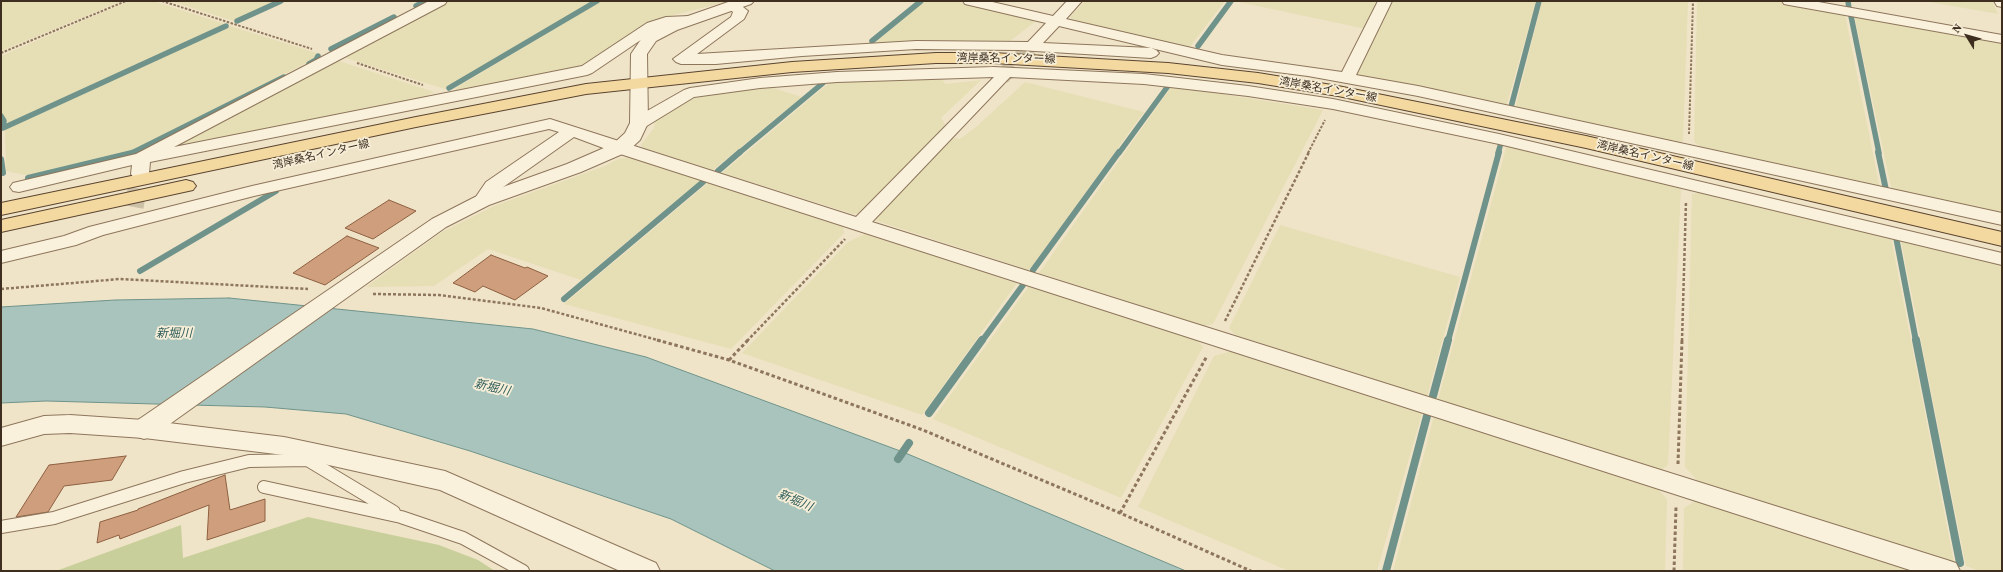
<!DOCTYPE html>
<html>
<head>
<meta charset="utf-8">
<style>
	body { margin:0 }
	#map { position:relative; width:2003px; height:572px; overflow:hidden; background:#f0e4c8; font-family:"Source Serif 4",serif }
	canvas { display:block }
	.frame { position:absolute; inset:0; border:2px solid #3d2e20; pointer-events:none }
	.north { position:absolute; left:1947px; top:16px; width:40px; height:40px; -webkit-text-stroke:3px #f7eed8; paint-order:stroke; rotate:307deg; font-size:11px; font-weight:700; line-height:16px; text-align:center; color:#3d2e20 }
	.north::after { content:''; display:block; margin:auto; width:14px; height:18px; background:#3d2e20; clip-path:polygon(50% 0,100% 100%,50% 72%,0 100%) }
</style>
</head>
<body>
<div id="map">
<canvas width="2003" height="572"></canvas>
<div class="frame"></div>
<div class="north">N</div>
</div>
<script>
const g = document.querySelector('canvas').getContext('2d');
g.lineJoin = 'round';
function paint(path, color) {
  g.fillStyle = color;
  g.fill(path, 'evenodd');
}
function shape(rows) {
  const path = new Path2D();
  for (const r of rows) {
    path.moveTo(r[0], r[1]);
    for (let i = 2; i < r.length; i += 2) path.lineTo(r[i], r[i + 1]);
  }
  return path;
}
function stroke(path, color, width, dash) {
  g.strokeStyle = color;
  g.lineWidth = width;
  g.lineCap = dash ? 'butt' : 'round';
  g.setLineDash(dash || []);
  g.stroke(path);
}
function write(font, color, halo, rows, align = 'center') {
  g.font = font + ' "Source Serif 4","Noto Sans JP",serif';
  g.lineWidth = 3.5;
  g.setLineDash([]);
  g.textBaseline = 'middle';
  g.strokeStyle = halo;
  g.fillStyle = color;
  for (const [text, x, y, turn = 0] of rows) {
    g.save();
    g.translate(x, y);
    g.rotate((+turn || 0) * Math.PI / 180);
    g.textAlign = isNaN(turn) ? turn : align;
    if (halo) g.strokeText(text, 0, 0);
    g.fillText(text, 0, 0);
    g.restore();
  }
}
paint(shape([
	[1,1,122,1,1,51],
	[129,1,153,1,225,24,8,123,1,113,1,56],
	[170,1,278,1,234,21],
	[447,1,594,1,445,89,346,58,347,53],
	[601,1,731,1,661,18,649,24,588,67,459,91,454,89],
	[924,1,954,1,1034,19,1036,21,1010,41,917,40,875,43],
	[1085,1,1225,1,1189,48,1072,20,1070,17],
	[1234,1,1380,1,1366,29],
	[1391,1,1536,1,1506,107,1361,77,1356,73],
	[1542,1,1688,1,1683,141,1676,144,1515,109],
	[1697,1,1773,1,1845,14,1880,189,1706,150,1694,142],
	[1924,1,1992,1,1998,14],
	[1854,15,2002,42,2002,215,1892,191],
	[230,26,317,53,314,59,137,151,30,176,6,171,5,130],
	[336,60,434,92,420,99,160,151],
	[941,77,945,84,981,80,941,118,947,127,863,213,853,214,722,173,830,82],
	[1025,82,1144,112,1029,270,877,221,874,216,951,137,960,139,976,127],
	[1172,86,1323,110,1213,324,1204,326,1039,273],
	[770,87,802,97,713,170,643,148,641,145,654,128,655,120,690,99,750,88],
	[1507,144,1673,184,1681,189,1668,465,1661,470,1438,400],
	[631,157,702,179,581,280,488,249,434,286,366,287,442,232,494,206,605,166,618,159],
	[708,183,843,227,844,233,731,349,564,304],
	[1704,191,1891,238,1954,563,1700,483,1685,467,1692,194],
	[1280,225,1460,277,1427,396,1235,335,1229,328],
	[865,234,1017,283,922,415,742,353,848,242],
	[1901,241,2002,265,2002,571,1980,571,1966,566],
	[1029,286,1197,340,1203,347,1121,498,933,419],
	[1232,351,1422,413,1377,571,1289,571,1138,507,1214,356],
	[1434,416,1656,487,1667,499,1665,571,1393,571],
	[1697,500,1917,571,1683,571,1684,508]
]), '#e6deb5');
paint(shape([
	[308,517,439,545,478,560,495,571,56,571,181,525,183,558]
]), '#c9cf9b');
const water = shape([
	[229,298,533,329,646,357,903,452,1186,571,775,571,671,519,470,451,346,414,265,407,46,401,1,403,1,307,115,300,229,298]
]);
paint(water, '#a9c4bc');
stroke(water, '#6f938a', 1);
stroke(shape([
	[1848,1,1849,9],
	[416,6,425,1],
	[1851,16,1879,153],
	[237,21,281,1],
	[872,41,921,1],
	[1198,46,1231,1],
	[331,49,394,17],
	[309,64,316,60,318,56],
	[449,88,597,1],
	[1511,107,1539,1],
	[1,116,4,121,3,128],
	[3,128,226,26],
	[132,153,284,77],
	[739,153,823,83],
	[1119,153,1168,86],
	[1498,153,1501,143]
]), '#6f938a', 5.5);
stroke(shape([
	[1878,152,1886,190],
	[1,159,3,173],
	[718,171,740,152],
	[28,178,136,152],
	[1896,237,1916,341],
	[1033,270,1119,152],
	[140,271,276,191],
	[564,299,703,182],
	[982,341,1023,285],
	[1448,341,1499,152]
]), '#6f938a', 6);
stroke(shape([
	[1916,340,1960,563],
	[1433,396,1448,340],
	[929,413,982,340],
	[898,459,909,443],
	[1386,571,1427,416]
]), '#6f938a', 8);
const building = shape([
	[389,200,416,211,373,239,345,228,389,200],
	[347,236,379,248,325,285,293,273,347,236],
	[491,255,525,268,527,267,548,276,515,300,483,286,475,292,453,283,491,255],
	[126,456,112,480,64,486,48,512,16,517,49,465,126,456],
	[225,475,230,510,265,499,265,521,207,540,209,505,120,539,119,535,97,543,100,522,138,510,138,509,225,475]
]);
paint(building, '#cf9f7d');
stroke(building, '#8d5f41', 1);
stroke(shape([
	[1002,77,1035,43]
]), '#ccc0a6', 16, [16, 8]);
stroke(shape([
	[134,207,140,174]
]), '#ccc0a6', 19, [19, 10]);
const service = shape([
	[301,456,394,512],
	[264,487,401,517,463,538,523,571],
	[1,527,54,518,184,477,249,461,307,460]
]);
const minor = shape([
	[429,1,447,1,445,4,174,147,582,66,647,23,666,17,690,16,695,17,697,20,695,23,690,24,668,25,657,29,592,73,587,75,150,162,149,174,146,178,140,179,134,178,131,174,132,165,19,192,13,191,10,187,13,183,136,154,429,1],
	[963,1,988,1,1053,16,1067,1,1082,1,1066,19,1222,55,1342,72,1378,1,1392,1,1356,75,1418,86,2002,213,2002,225,1418,96,1308,76,1222,65,1059,26,1043,43,1151,48,1156,50,1159,53,1156,56,1151,58,1018,50,916,49,802,56,716,64,681,64,676,62,673,59,731,17,733,12,726,6,728,3,733,2,738,3,748,11,744,19,697,54,916,41,1028,42,1046,23,965,4,963,1],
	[1782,1,1813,1,2002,35,2002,43,1789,5,1784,4,1782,1],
	[1994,1,2002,1,2002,7,1997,6,1994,1],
	[993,67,1144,74,1248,86,1333,99,1499,134,2002,253,2002,265,1499,144,1333,109,1248,96,1144,84,1010,77,872,222,1947,560,1956,563,1960,571,1913,571,614,152,574,137,499,190,488,205,482,206,476,205,473,201,486,182,559,132,549,129,254,196,103,235,76,245,1,263,1,251,64,236,89,227,252,186,550,119,856,217,994,77,837,82,760,88,694,97,645,127,639,128,633,127,631,123,633,119,684,90,690,88,760,78,837,72,993,67],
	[70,415,144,420,284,437,445,471,656,563,660,571,620,571,440,490,284,455,144,438,70,433,44,434,1,446,1,428,44,416,70,415]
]);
const tertiary = shape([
	[731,1,754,1,751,4,677,30,656,41,647,54,648,123,640,140,627,152,581,172,489,205,446,227,153,436,144,439,135,436,131,429,135,422,432,219,475,197,567,164,613,144,625,133,630,123,631,54,644,35,665,24,731,1]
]);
const primary = shape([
	[936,53,993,53,1168,63,1258,73,1338,86,1586,136,2002,232,2002,246,1586,148,1338,96,1258,83,1168,73,993,63,936,63,792,72,586,94,416,127,1,215,1,203,416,117,586,84,792,62,936,53],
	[186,180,193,182,196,186,193,190,1,232,1,220,186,180]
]);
stroke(service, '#8d765c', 14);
stroke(minor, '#8d765c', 2);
stroke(tertiary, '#8d765c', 2);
stroke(primary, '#5b4430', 2);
stroke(shape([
	[162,1,312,49],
	[1,53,126,1],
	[357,63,423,85],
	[1689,134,1693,1],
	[1308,153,1325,120]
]), '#8d765c', 2, [2.5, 1.5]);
stroke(shape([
	[1,289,120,279,308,289],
	[373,294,439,295,541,308,661,341],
	[1225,321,1309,152],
	[747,341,845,239],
	[1682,341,1686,201]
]), '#8d765c', 2.5, [3, 2]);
stroke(shape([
	[657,340,729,360,923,430,1120,513,1251,571],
	[729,360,748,340],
	[1678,464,1682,340],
	[1120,513,1207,356],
	[1674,571,1676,507]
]), '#8d765c', 3, [3.5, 2.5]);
stroke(service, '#faf1dc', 12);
paint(minor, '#faf1dc');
paint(tertiary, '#faf1dc');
paint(primary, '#f3d9a0');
write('11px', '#3d2e20', '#f7eed8', [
	["湾岸桑名インター線",1006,59,1],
	["湾岸桑名インター線",1328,90,10],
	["湾岸桑名インター線",321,155,-13],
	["湾岸桑名インター線",1645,156,13]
]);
write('italic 12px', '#2f5d5a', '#f7eed8', [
	["新堀川",174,334],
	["新堀川",492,388,13],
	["新堀川",795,501,23]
]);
</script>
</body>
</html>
